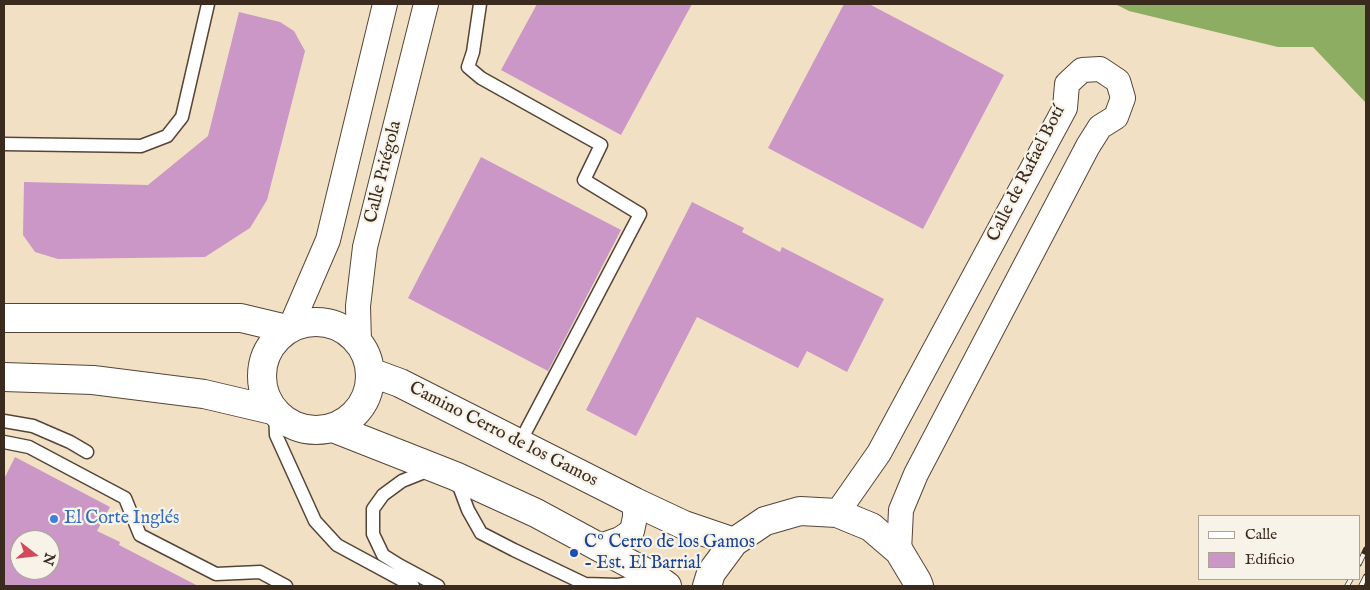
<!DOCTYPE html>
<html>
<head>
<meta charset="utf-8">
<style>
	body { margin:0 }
	#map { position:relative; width:1370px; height:590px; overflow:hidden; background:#f2e0c5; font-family:"IM FELL English",serif }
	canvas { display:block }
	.frame { position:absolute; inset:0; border:5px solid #3b2a1e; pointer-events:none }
	.legend { position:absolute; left:1198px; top:515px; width:162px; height:65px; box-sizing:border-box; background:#f7f3e8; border:1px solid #aca397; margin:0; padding:6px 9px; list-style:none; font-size:15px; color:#3b2a1e }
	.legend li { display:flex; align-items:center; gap:10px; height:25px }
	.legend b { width:25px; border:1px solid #aca397 }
	.north { position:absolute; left:10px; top:530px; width:50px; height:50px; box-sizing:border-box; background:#f7f3e8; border:1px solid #aca397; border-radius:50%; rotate:106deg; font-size:14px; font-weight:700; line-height:20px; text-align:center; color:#3b2a1e }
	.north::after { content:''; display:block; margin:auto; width:18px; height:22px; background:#d1495b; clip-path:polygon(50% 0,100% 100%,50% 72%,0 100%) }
</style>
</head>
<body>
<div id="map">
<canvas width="1370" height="590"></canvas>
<div class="frame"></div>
<ul class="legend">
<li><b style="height:6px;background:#fff"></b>Calle</li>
<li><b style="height:14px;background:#ca97c6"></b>Edificio</li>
</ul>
<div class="north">N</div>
</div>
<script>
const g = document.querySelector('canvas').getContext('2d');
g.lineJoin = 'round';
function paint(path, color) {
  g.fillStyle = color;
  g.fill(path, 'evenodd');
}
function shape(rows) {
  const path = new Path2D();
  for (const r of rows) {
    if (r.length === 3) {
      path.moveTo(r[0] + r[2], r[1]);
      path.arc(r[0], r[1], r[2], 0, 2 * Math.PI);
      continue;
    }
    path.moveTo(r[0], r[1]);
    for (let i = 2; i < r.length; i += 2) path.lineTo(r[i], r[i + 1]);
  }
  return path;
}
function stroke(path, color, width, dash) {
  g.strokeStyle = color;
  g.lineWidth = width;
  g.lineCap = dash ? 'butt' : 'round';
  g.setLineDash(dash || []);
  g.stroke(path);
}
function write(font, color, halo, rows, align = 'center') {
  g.font = font + ' "IM FELL English",serif';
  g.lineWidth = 4.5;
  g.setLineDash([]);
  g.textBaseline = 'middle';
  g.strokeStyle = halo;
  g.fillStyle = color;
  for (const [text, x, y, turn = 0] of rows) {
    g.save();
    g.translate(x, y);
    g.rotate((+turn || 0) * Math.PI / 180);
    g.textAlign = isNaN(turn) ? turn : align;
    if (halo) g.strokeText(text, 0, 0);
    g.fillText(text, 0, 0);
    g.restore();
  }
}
paint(shape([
	[1115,4,1366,4,1366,103,1313,47,1278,47,1129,11]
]), '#8cad62');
paint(shape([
	[537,4,692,4,621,135,501,70],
	[844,4,869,4,1004,75,923,229,768,148],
	[239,12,280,22,294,31,305,51,267,200,250,228,205,257,58,259,35,252,23,235,24,182,148,185,208,136],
	[481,157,621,230,548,371,408,298],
	[692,202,744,228,742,232,780,252,782,247,884,299,847,372,807,351,798,368,697,317,636,436,586,410],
	[15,457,110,507,97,531,120,542,119,545,198,586,4,586,4,479],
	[20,540,50,540,50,570,20,570]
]), '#ca97c6');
const lane = shape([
	[480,4,473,52,468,67,481,78,601,145,584,180,640,214,519,444],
	[4,144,141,146,167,136,182,117,208,4],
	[275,412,276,435,315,521,337,545,413,586],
	[4,421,33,426,70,442,87,452],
	[4,442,29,447,125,498,140,535,216,574,260,572,286,586],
	[432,469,402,481,383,495,373,509,373,534,383,555,399,565,438,586],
	[456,478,468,510,481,533,514,550,585,584,618,585,651,579]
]);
const street = shape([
	[290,328,328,240,385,4],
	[359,342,358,306,365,247,426,4],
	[837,513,879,453,1065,108,1067,84,1082,70,1100,69,1118,81,1123,98,1116,117,1100,127,1088,146,916,474,901,510,899,551],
	[597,547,620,539,632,531,635,517,635,502]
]);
const secondary = shape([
	[4,318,241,318,287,329],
	[316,376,54],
	[370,372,400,383,635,502,684,525,734,542],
	[4,377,93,380,204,394,272,410],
	[333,428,455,476,536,513,656,578,667,586],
	[707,586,711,573,734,542,765,521,800,511,837,513,871,527,899,551,917,581,919,586]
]);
stroke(lane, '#564537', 15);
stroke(street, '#564537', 26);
stroke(secondary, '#564537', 30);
stroke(lane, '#fff', 12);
stroke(street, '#fff', 24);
stroke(secondary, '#fff', 28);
const rail = shape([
	[1359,564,1366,549],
	[1347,586,1351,579],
	[1361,586,1366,576]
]);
stroke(rail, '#3b2a1e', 5.5);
stroke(rail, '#f7f3e8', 4, [11]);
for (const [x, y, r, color] of [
	[54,519,5,"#3f7fe0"],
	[574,553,5,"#1a4fb4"]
]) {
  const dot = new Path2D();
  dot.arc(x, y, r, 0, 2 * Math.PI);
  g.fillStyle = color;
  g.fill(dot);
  stroke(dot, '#f7f3e8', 2);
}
write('18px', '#3b2a1e', '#f7f3e8', [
	["Calle Priégola",384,172,-76],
	["Calle de Rafael Botí",1027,174,-63],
	["Camino Cerro de los Gamos",503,435,27]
]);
write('18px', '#366cbe', '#f7f3e8', [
	["El Corte Inglés",64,519]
], 'left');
write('18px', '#164399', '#f7f3e8', [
	["Cº Cerro de los Gamos",584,543],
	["- Est. El Barrial",584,564]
], 'left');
</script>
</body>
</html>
